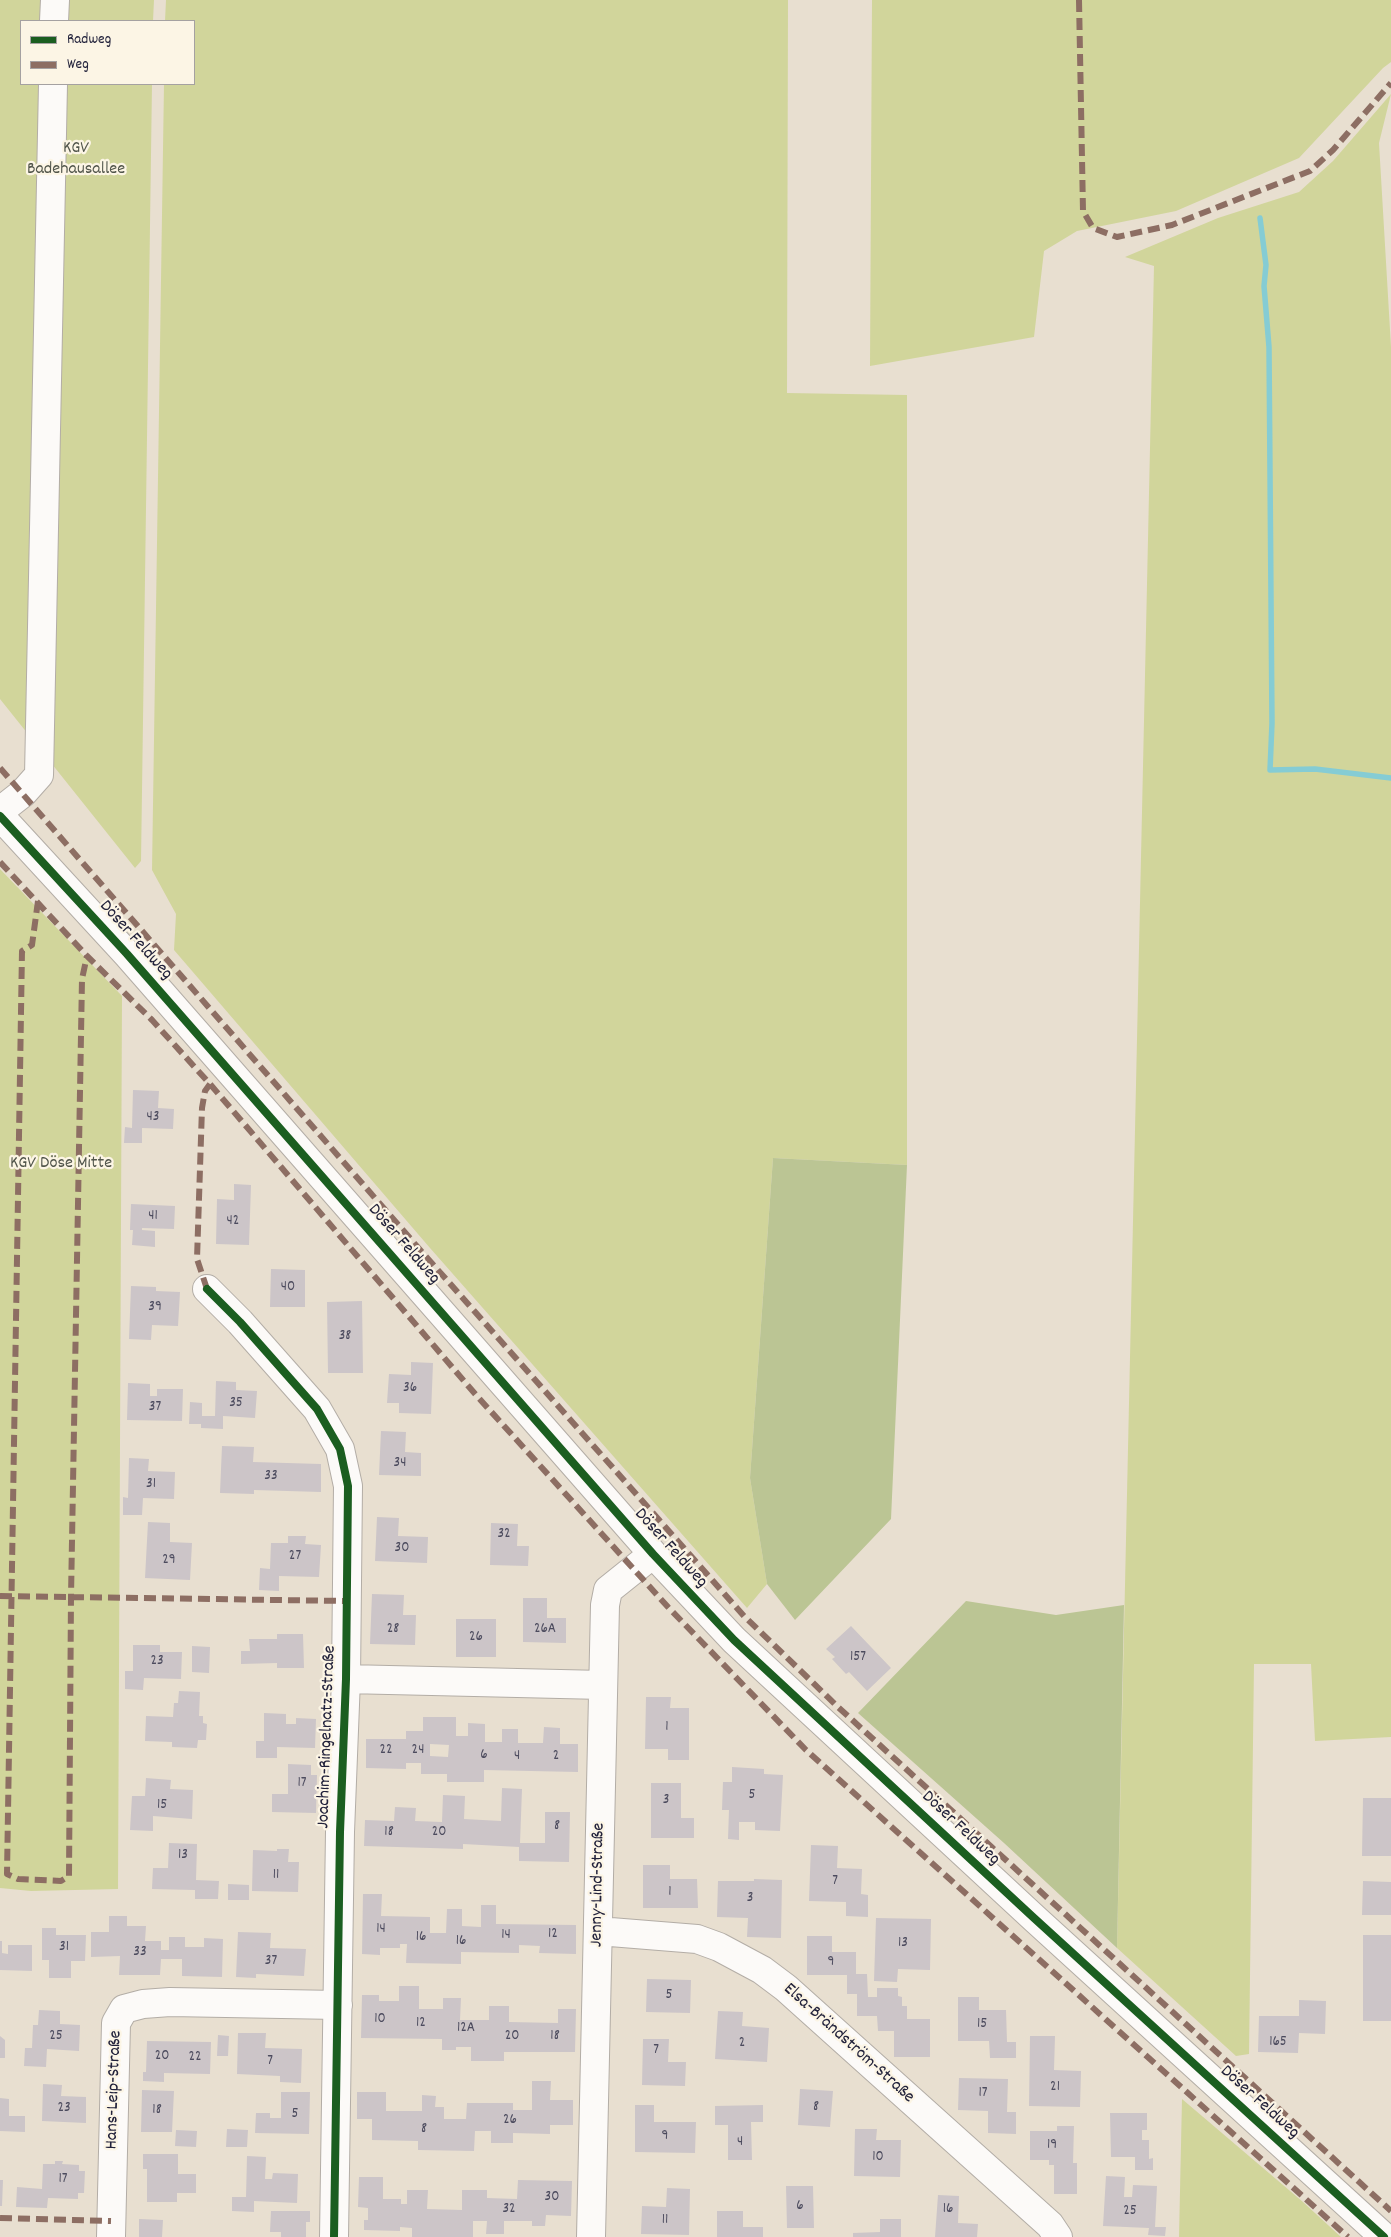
<!DOCTYPE html>
<html>
<head>
<meta charset="utf-8">
<style>
	body { margin:0 }
	#map { position:relative; width:1391px; height:2237px; overflow:hidden; background:#e8dfd0; font-family:Dekko,sans-serif }
	canvas { display:block }
	.legend { position:absolute; left:20px; top:20px; width:175px; height:65px; box-sizing:border-box; background:#fcf5e5; border:1px solid #a5a1a1; margin:0; padding:6px 9px; list-style:none; font-size:15px; color:#22223b }
	.legend li { display:flex; align-items:center; gap:10px; height:25px }
	.legend b { width:25px; border:1px solid #a5a1a1 }
</style>
</head>
<body>
<div id="map">
<canvas width="1391" height="2237"></canvas>
<ul class="legend">
<li><b style="height:6px;background:#1b5e20"></b>Radweg</li>
<li><b style="height:6px;background:#8d6e63"></b>Weg</li>
</ul>
</div>
<script>
const g = document.querySelector('canvas').getContext('2d');
g.lineJoin = 'round';
function paint(path, color) {
  g.fillStyle = color;
  g.fill(path, 'evenodd');
}
function shape(rows) {
  const path = new Path2D();
  for (const r of rows) {
    path.moveTo(r[0], r[1]);
    for (let i = 2; i < r.length; i += 2) path.lineTo(r[i], r[i + 1]);
  }
  return path;
}
function stroke(path, color, width, dash) {
  g.strokeStyle = color;
  g.lineWidth = width;
  g.lineCap = dash ? 'butt' : 'round';
  g.setLineDash(dash || []);
  g.stroke(path);
}
function write(font, color, halo, rows, align = 'center') {
  g.font = font + ' Dekko,sans-serif';
  g.lineWidth = 4.5;
  g.setLineDash([]);
  g.textBaseline = 'middle';
  g.strokeStyle = halo;
  g.fillStyle = color;
  for (const [text, x, y, turn = 0] of rows) {
    g.save();
    g.translate(x, y);
    g.rotate((+turn || 0) * Math.PI / 180);
    g.textAlign = isNaN(turn) ? turn : align;
    if (halo) g.strokeText(text, 0, 0);
    g.fillText(text, 0, 0);
    g.restore();
  }
}
paint(shape([
	[0,0,154,0,153,21,21,21,21,84,152,84,141,861,135,868,0,699],
	[166,0,788,0,787,393,907,395,907,1165,773,1158,750,1478,767,1584,747,1608,430,1248,174,950,176,914,152,870,164,84,194,84,194,21,165,21],
	[872,0,1391,0,1391,62,1383,68,1299,158,1176,211,1077,231,1044,251,1034,337,870,366],
	[1391,94,1379,143,1391,347,1391,1737,1315,1741,1311,1664,1254,1664,1249,2054,1236,2056,1117,1948,1154,266,1125,257,1218,218,1299,192,1333,161],
	[0,869,122,996,118,1889,31,1891,0,1888],
	[1182,2099,1303,2202,1341,2237,1179,2237]
]), '#d1d59b');
paint(shape([
	[773,1158,907,1165,891,1519,795,1620,767,1584,750,1478],
	[966,1601,1056,1615,1124,1605,1117,1948,1004,1843,858,1713]
]), '#bbc594');
stroke(shape([
	[1260,218,1266,265,1264,286,1269,347,1272,723,1270,770,1315,769,1391,778]
]), '#85ccd4', 5.5);
paint(shape([
	[133,1090,159,1091,158,1108,174,1109,173,1129,142,1128,142,1143,124,1143,125,1127,132,1128],
	[234,1184,251,1185,249,1245,216,1244,217,1199,234,1200],
	[131,1204,175,1206,174,1229,142,1228,142,1230,155,1231,155,1247,132,1245,133,1230,130,1230],
	[271,1269,305,1270,305,1307,270,1307],
	[131,1286,156,1287,156,1291,180,1292,178,1326,152,1325,151,1340,129,1339],
	[362,1301,363,1373,328,1373,327,1302],
	[411,1362,433,1363,431,1414,399,1413,399,1403,387,1403,389,1374,411,1375],
	[216,1381,236,1382,236,1390,257,1391,255,1418,223,1416,223,1429,201,1428,201,1424,189,1424,190,1402,202,1403,202,1416,215,1416],
	[128,1383,150,1384,150,1396,157,1396,157,1389,183,1389,182,1421,127,1420],
	[381,1431,406,1432,405,1452,421,1453,421,1476,379,1475],
	[222,1446,254,1447,253,1462,321,1464,321,1492,254,1490,254,1494,220,1493],
	[129,1458,149,1459,148,1471,175,1472,174,1499,143,1498,142,1515,123,1515,123,1497,128,1498],
	[377,1517,399,1518,398,1536,428,1537,427,1563,375,1561],
	[148,1522,170,1523,170,1542,192,1543,190,1580,145,1578],
	[491,1523,518,1524,517,1546,529,1546,528,1566,490,1565],
	[288,1536,306,1536,305,1544,321,1545,319,1577,279,1576,279,1591,259,1590,260,1568,270,1569,271,1543,288,1543],
	[372,1594,404,1595,403,1615,416,1615,415,1645,370,1644],
	[523,1598,547,1598,547,1618,566,1618,566,1643,523,1642],
	[456,1619,496,1619,496,1657,456,1657],
	[851,1626,891,1668,867,1691,849,1672,846,1674,832,1659,835,1657,826,1649],
	[277,1634,303,1634,304,1668,277,1668,277,1663,241,1664,241,1651,250,1651,249,1639,277,1639],
	[133,1645,160,1645,160,1652,182,1652,181,1679,144,1678,143,1690,125,1689,125,1671,133,1671],
	[192,1646,210,1647,209,1673,192,1672],
	[179,1691,200,1692,199,1716,203,1716,203,1723,207,1724,206,1740,198,1740,197,1748,172,1747,172,1742,145,1741,146,1716,173,1717,174,1703,178,1703],
	[646,1697,671,1697,670,1708,689,1708,689,1760,668,1760,668,1749,645,1749],
	[264,1713,286,1714,286,1724,296,1724,296,1718,316,1719,315,1748,277,1747,277,1758,256,1758,256,1741,264,1741],
	[423,1717,456,1717,456,1736,468,1736,468,1723,485,1724,485,1742,502,1742,502,1729,518,1729,518,1743,543,1743,544,1727,560,1728,560,1744,578,1744,578,1772,484,1770,484,1782,447,1782,447,1774,421,1774,421,1763,406,1763,406,1769,366,1768,366,1739,406,1739,406,1731,423,1731],
	[430,1744,449,1745,448,1757,430,1756],
	[288,1764,311,1765,311,1775,317,1775,316,1813,272,1812,272,1794,288,1794],
	[732,1767,764,1769,764,1774,783,1775,780,1831,755,1830,755,1822,739,1822,739,1840,728,1839,729,1810,722,1810,723,1782,732,1782],
	[146,1778,171,1780,170,1789,193,1790,192,1819,153,1816,153,1831,130,1830,132,1796,145,1796],
	[651,1783,681,1783,681,1818,694,1818,694,1838,651,1838],
	[502,1788,522,1789,520,1843,545,1843,545,1812,570,1812,569,1862,519,1861,519,1847,463,1844,463,1849,364,1846,365,1820,394,1821,395,1807,416,1808,415,1821,442,1822,443,1795,465,1796,464,1819,501,1821],
	[1363,1798,1391,1798,1391,1856,1362,1856],
	[169,1843,197,1844,196,1880,219,1881,218,1899,195,1899,195,1890,152,1889,153,1868,168,1868],
	[811,1845,838,1846,837,1868,862,1869,861,1894,868,1895,868,1917,846,1916,846,1902,809,1901],
	[277,1849,289,1849,288,1862,299,1862,298,1892,252,1891,253,1850,277,1851],
	[643,1865,670,1865,670,1879,697,1879,698,1908,643,1908],
	[754,1879,782,1880,781,1938,747,1937,748,1918,717,1917,718,1881,754,1881],
	[1363,1881,1391,1882,1391,1915,1362,1915],
	[228,1884,249,1885,249,1900,228,1900],
	[363,1894,382,1894,381,1916,430,1917,430,1933,446,1933,447,1909,462,1909,462,1926,481,1927,481,1905,496,1905,496,1924,576,1925,576,1954,539,1953,540,1946,519,1945,519,1953,461,1952,461,1964,406,1963,407,1944,400,1944,400,1948,380,1948,380,1955,362,1954],
	[109,1916,127,1916,127,1926,146,1926,145,1941,161,1941,161,1950,169,1950,169,1937,185,1937,185,1947,204,1947,204,1938,223,1939,222,1977,182,1976,182,1959,161,1959,160,1975,119,1975,120,1956,91,1957,91,1932,109,1932],
	[876,1918,931,1919,930,1970,898,1969,897,1982,874,1981],
	[42,1928,56,1928,56,1935,86,1935,85,1961,71,1961,71,1978,49,1978,49,1960,42,1960],
	[238,1932,271,1933,270,1948,306,1949,304,1976,256,1974,256,1978,236,1977],
	[1363,1935,1391,1935,1391,2021,1363,2021],
	[807,1936,832,1936,832,1952,856,1952,856,1974,867,1974,868,1997,877,1997,877,1988,898,1988,898,1996,902,1997,902,2006,907,2006,907,2019,930,2019,930,2057,894,2057,894,2031,878,2031,877,2016,857,2016,857,1994,847,1994,847,1975,807,1975],
	[0,1941,2,1941,2,1953,8,1954,8,1945,32,1945,32,1971,0,1970],
	[647,1979,691,1980,690,2013,646,2012],
	[399,1986,419,1986,419,2009,443,2009,443,1998,461,1998,460,2020,489,2020,489,2006,509,2006,509,2022,558,2023,558,2009,576,2009,575,2052,504,2052,504,2061,471,2061,471,2047,456,2047,456,2050,442,2050,442,2039,361,2038,362,1995,379,1995,379,2001,399,2001],
	[958,1997,979,1997,979,2010,1006,2010,1007,2042,1016,2042,1016,2058,990,2058,989,2041,958,2041],
	[1299,2000,1326,2001,1325,2034,1299,2033,1298,2053,1258,2052,1259,2016,1299,2016],
	[39,2010,60,2011,60,2024,80,2025,79,2051,47,2049,46,2067,24,2066,25,2048,32,2048,33,2025,38,2025],
	[718,2011,743,2012,742,2026,769,2028,767,2062,715,2059],
	[238,2033,266,2033,265,2048,302,2049,301,2083,280,2082,280,2076,237,2074],
	[218,2035,229,2036,228,2056,217,2056],
	[0,2036,5,2040,5,2058,0,2058],
	[1030,2036,1055,2036,1054,2070,1081,2071,1080,2107,1029,2106],
	[643,2039,669,2039,668,2062,686,2062,685,2086,642,2085],
	[147,2041,211,2042,210,2074,164,2073,164,2082,143,2081,143,2072,146,2072],
	[959,2078,1008,2079,1007,2112,1016,2112,1016,2134,988,2133,988,2111,958,2110],
	[532,2081,551,2081,550,2100,573,2100,573,2125,550,2125,550,2134,513,2133,513,2143,491,2143,491,2131,475,2131,474,2151,418,2150,418,2141,372,2140,372,2119,357,2119,357,2092,386,2092,386,2111,422,2111,422,2095,436,2096,435,2107,444,2107,444,2119,466,2119,467,2103,513,2103,513,2110,532,2110],
	[43,2084,62,2085,61,2096,86,2097,86,2123,42,2121],
	[800,2089,833,2091,830,2127,798,2125],
	[142,2090,174,2091,172,2132,141,2132],
	[281,2092,310,2092,309,2134,255,2133,256,2113,270,2113,270,2118,281,2118],
	[0,2098,9,2099,9,2116,25,2116,25,2132,0,2131],
	[635,2105,654,2105,654,2122,696,2122,695,2153,635,2152],
	[763,2105,763,2122,751,2122,752,2160,728,2160,728,2125,715,2125,715,2106],
	[1110,2113,1147,2113,1147,2130,1142,2130,1142,2140,1149,2140,1149,2159,1153,2158,1153,2170,1135,2170,1135,2157,1111,2157],
	[1057,2126,1074,2126,1073,2163,1077,2163,1077,2194,1054,2194,1054,2165,1049,2165,1049,2160,1030,2160,1030,2131,1057,2131],
	[227,2129,248,2130,247,2147,226,2147],
	[855,2129,877,2129,876,2140,901,2140,900,2177,854,2176],
	[176,2130,197,2131,196,2147,175,2146],
	[143,2154,178,2154,178,2174,196,2174,196,2193,177,2193,177,2202,147,2202,147,2169,143,2169],
	[247,2156,266,2157,265,2179,272,2179,273,2173,298,2174,297,2203,254,2201,254,2212,232,2211,232,2197,246,2197],
	[55,2161,63,2161,62,2164,79,2165,79,2171,85,2171,84,2193,78,2193,78,2199,48,2198,47,2208,16,2207,17,2187,42,2189,43,2164,55,2164],
	[1106,2176,1125,2177,1124,2197,1132,2197,1133,2185,1157,2186,1155,2227,1166,2227,1165,2236,1148,2235,1149,2228,1103,2226],
	[359,2177,383,2177,383,2199,401,2199,401,2204,407,2204,407,2190,428,2190,427,2209,462,2210,462,2190,487,2190,487,2198,517,2199,518,2180,572,2181,571,2216,546,2215,545,2226,532,2226,532,2221,504,2221,504,2234,486,2234,487,2221,473,2221,473,2237,412,2237,412,2228,400,2227,400,2231,364,2230,364,2220,368,2220,368,2208,358,2207],
	[0,2180,3,2180,2,2206,0,2206],
	[786,2186,813,2186,814,2228,787,2228],
	[667,2188,690,2189,689,2235,641,2234,642,2206,666,2207],
	[938,2195,959,2196,958,2223,978,2224,977,2237,935,2237],
	[271,2211,310,2211,310,2222,306,2222,306,2237,281,2237,281,2232,270,2232],
	[717,2211,743,2211,743,2227,763,2227,763,2237,717,2237],
	[139,2219,163,2220,162,2237,139,2237],
	[880,2219,901,2219,901,2237,853,2237,853,2233,880,2232]
]), '#ccc5c8');
const minor = shape([
	[54,21,55,0],
	[0,811,23,793,39,775,53,84],
	[0,816,127,954,653,1554,734,1640,1034,1918,1384,2237],
	[207,1289,240,1322,317,1409,340,1449,348,1486,346,1679,340,1832,334,2237],
	[346,1679,603,1685],
	[598,1931,697,1939,719,1947,762,1970,786,1988,1050,2225,1058,2237],
	[111,2237,116,2023,124,2009,143,2004,170,2002,338,2005],
	[591,2237,605,1605,608,1590,653,1554]
]);
stroke(minor, '#b3ada6', 30);
stroke(minor, '#fcfaf8', 28);
stroke(shape([
	[1079,0,1083,211,1093,228,1117,237,1172,225,1310,171,1333,150,1391,83],
	[0,768,422,1252,744,1616,838,1707,1391,2211],
	[0,862,87,956,152,1020,210,1084,476,1395,668,1607,806,1750,1348,2237],
	[38,901,32,945,22,951,7,1874,18,1879,61,1881,69,1876,71,1597,82,979,87,956],
	[207,1289,197,1259,202,1108,205,1091,210,1084],
	[0,1596,347,1601],
	[0,2218,111,2221]
]), '#8d6e63', 6, [12, 6]);
stroke(shape([
	[0,816,127,954,653,1554,734,1640,1034,1918,1384,2237],
	[207,1289,240,1322,317,1409,340,1449,348,1486,346,1679,340,1832,334,2237]
]), '#1b5e20', 8);
write('15px', '#4c4b5e', null, [
	["43",153,1118],
	["41",153,1217],
	["42",233,1222],
	["40",288,1288],
	["39",155,1308],
	["38",345,1337],
	["36",410,1389],
	["35",236,1404],
	["37",155,1408],
	["34",400,1464],
	["33",271,1477],
	["31",151,1485],
	["32",504,1535],
	["30",402,1549],
	["27",295,1557],
	["29",169,1561],
	["28",393,1630],
	["26A",545,1630],
	["26",476,1638],
	["157",858,1658],
	["23",157,1662],
	["1",667,1728],
	["22",386,1751],
	["24",418,1751],
	["6",484,1756],
	["4",517,1757],
	["2",556,1757],
	["17",302,1784],
	["5",752,1796],
	["3",666,1801],
	["15",162,1806],
	["8",557,1827],
	["18",389,1833],
	["20",439,1833],
	["13",183,1856],
	["11",276,1876],
	["7",835,1882],
	["1",670,1893],
	["3",750,1899],
	["14",381,1930],
	["12",553,1935],
	["14",506,1936],
	["16",421,1938],
	["16",461,1942],
	["13",903,1944],
	["31",64,1948],
	["33",140,1953],
	["37",271,1962],
	["9",831,1963],
	["5",669,1996],
	["10",380,2020],
	["12",421,2024],
	["15",982,2025],
	["12A",466,2029],
	["25",56,2037],
	["20",512,2037],
	["18",555,2037],
	["165",1278,2043],
	["2",742,2044],
	["7",656,2051],
	["20",162,2057],
	["22",195,2058],
	["7",270,2062],
	["21",1055,2088],
	["17",983,2094],
	["8",816,2108],
	["23",64,2109],
	["18",157,2111],
	["5",295,2115],
	["26",510,2121],
	["8",424,2130],
	["9",665,2137],
	["4",740,2143],
	["19",1052,2146],
	["10",878,2158],
	["17",63,2180],
	["30",552,2198],
	["6",800,2207],
	["32",509,2210],
	["16",948,2210],
	["25",1130,2212],
	["11",665,2221]
]);
write('18px', '#51554b', '#fcf5e5', [
	["KGV",76,150],
	["Badehausallee",76,171],
	["KGV Döse Mitte",61,1165]
]);
write('18px', '#22223b', '#fcf5e5', [
	["Döser Feldweg",135,941,48],
	["Döser Feldweg",403,1245,49],
	["Döser Feldweg",670,1549,48],
	["Joachim-Ringelnatz-Straße",328,1737,-88],
	["Döser Feldweg",960,1829,43],
	["Jenny-Lind-Straße",599,1885,-89],
	["Elsa-Brändström-Straße",848,2044,42],
	["Hans-Leip-Straße",115,2090,-88],
	["Döser Feldweg",1259,2103,42]
]);
</script>
</body>
</html>
